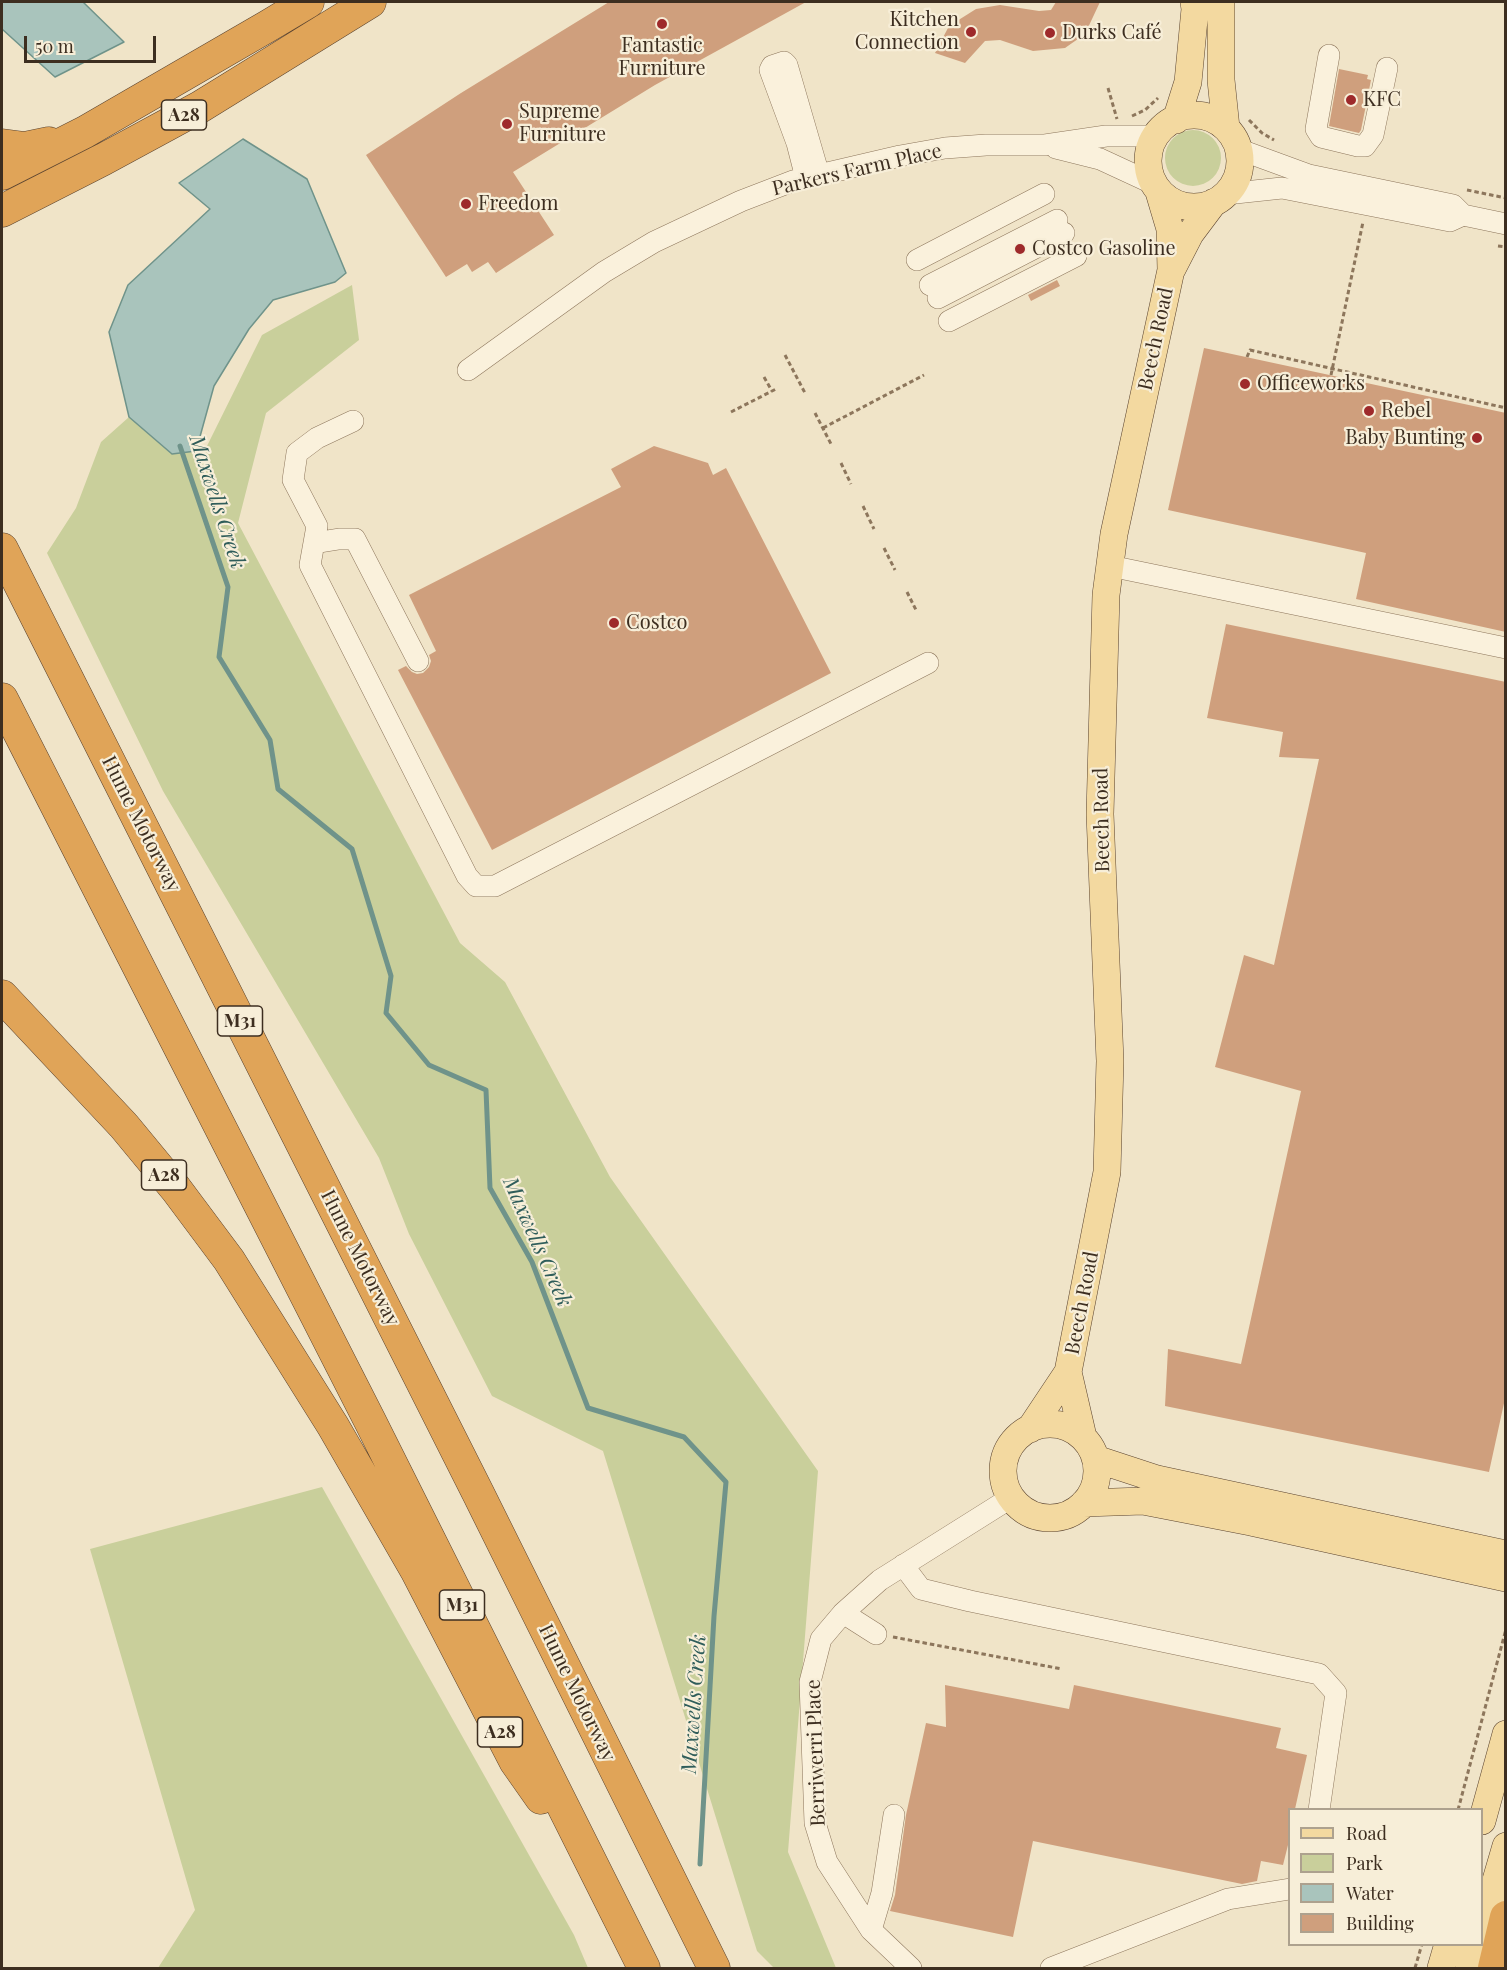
<!DOCTYPE html>
<html>
<head>
<meta charset="utf-8">
<style>
	body { margin:0 }
	#map { position:relative; width:1507px; height:1970px; overflow:hidden; background:#f0e4c8; font-family:"Playfair Display",serif }
	canvas { display:block }
	.frame { position:absolute; inset:0; border:3px solid #3d2e20; pointer-events:none }
	.legend { position:absolute; left:1288px; top:1808px; width:195px; height:138px; box-sizing:border-box; background:#f7eed8; border:2px solid #ada18e; margin:0; padding:8px 10px; list-style:none; font-size:18px; color:#3d2e20 }
	.legend li { display:flex; align-items:center; gap:12px; height:30px }
	.legend b { width:30px; border:2px solid #ada18e }
	.scale { position:absolute; left:24px; top:36px; width:132px; height:27px; box-sizing:border-box; border:3px solid #3d2e20; border-top:0; padding-left:8px; font-size:18px; line-height:21px; white-space:nowrap; color:#3d2e20; -webkit-text-stroke:4px #f7eed8; paint-order:stroke }
</style>
</head>
<body>
<div id="map">
<canvas width="1507" height="1970"></canvas>
<div class="frame"></div>
<ul class="legend">
<li><b style="height:8px;background:#f3d9a0"></b>Road</li>
<li><b style="height:16px;background:#c9cf9b"></b>Park</li>
<li><b style="height:16px;background:#a9c4bc"></b>Water</li>
<li><b style="height:16px;background:#cf9f7d"></b>Building</li>
</ul>
<div class="scale">50 m</div>
</div>
<script>
const g = document.querySelector('canvas').getContext('2d');
g.lineJoin = 'round';
function paint(path, color) {
  g.fillStyle = color;
  g.fill(path, 'evenodd');
}
function shape(rows) {
  const path = new Path2D();
  for (const r of rows) {
    if (r.length === 3) {
      path.moveTo(r[0] + r[2], r[1]);
      path.arc(r[0], r[1], r[2], 0, 2 * Math.PI);
      continue;
    }
    path.moveTo(r[0], r[1]);
    for (let i = 2; i < r.length; i += 2) path.lineTo(r[i], r[i + 1]);
  }
  return path;
}
function stroke(path, color, width, dash) {
  g.strokeStyle = color;
  g.lineWidth = width;
  g.lineCap = dash ? 'butt' : 'round';
  g.setLineDash(dash || []);
  g.stroke(path);
}
function write(font, color, halo, rows, align = 'center') {
  g.font = font + ' "Playfair Display",serif';
  g.lineWidth = 4.5;
  g.setLineDash([]);
  g.textBaseline = 'middle';
  g.strokeStyle = halo;
  g.fillStyle = color;
  for (const [text, x, y, turn = 0] of rows) {
    g.save();
    g.translate(x, y);
    g.rotate((+turn || 0) * Math.PI / 180);
    g.textAlign = isNaN(turn) ? turn : align;
    if (halo) g.strokeText(text, 0, 0);
    g.fillText(text, 0, 0);
    g.restore();
  }
}
paint(shape([
	[1193,158,28],
	[352,285,359,340,266,413,238,523,460,943,505,982,610,1177,818,1471,788,1852,836,1968,774,1968,757,1951,603,1451,492,1396,409,1234,379,1158,163,791,47,553,76,508,101,442,129,417,172,454,196,451,206,448,262,335],
	[322,1487,574,1935,588,1968,158,1968,195,1910,90,1549]
]), '#c9cf9b');
const water = shape([
	[2,2,83,2,124,42,55,77,2,29,2,2],
	[243,139,307,179,346,273,335,282,273,300,249,329,214,386,196,451,172,454,129,417,109,332,128,285,210,209,179,183,243,139]
]);
paint(water, '#a9c4bc');
stroke(water, '#6f938a', 1.5);
stroke(shape([
	[180,446,228,587,219,657,270,740,278,789,352,849,391,976,386,1013,429,1065,486,1090,490,1188,532,1262,588,1408,684,1437,726,1482,714,1616,700,1864]
]), '#6f938a', 5);
paint(shape([
	[609,2,806,2,655,85,513,172,554,235,496,273,488,262,472,272,467,264,446,277,366,155,461,93],
	[1056,2,1100,2,1085,34,1065,48,1033,51,1000,40,985,41,965,63,935,53,949,26,976,9,1000,5,1039,11,1051,10],
	[1339,69,1368,75,1367,79,1371,80,1361,130,1359,133,1329,126],
	[1057,280,1060,286,1031,301,1028,295],
	[1204,348,1506,413,1506,632,1356,599,1366,553,1168,510],
	[654,446,708,463,713,475,726,468,831,673,492,850,398,670,406,666,412,672,417,674,423,673,429,667,431,661,429,655,436,651,409,595,621,487,611,469],
	[1226,624,1506,682,1506,1394,1489,1472,1165,1406,1168,1349,1241,1364,1301,1091,1215,1067,1244,955,1274,965,1319,759,1279,757,1283,732,1207,718],
	[945,1685,1069,1709,1074,1685,1281,1728,1276,1748,1307,1755,1295,1809,1290,1809,1290,1837,1283,1865,1261,1861,1257,1881,1242,1884,1033,1841,1013,1937,890,1911,895,1895,906,1815,926,1723,946,1727]
]), '#cf9f7d');
const minor = shape([
	[1329,55,1316,129,1321,137,1358,146,1365,146,1373,135,1387,68],
	[1056,148,1100,159,1154,184],
	[1238,149,1309,175,1453,205,1463,215,1506,224],
	[806,178,797,143,770,70,772,66,784,62,787,65,819,175],
	[1226,194,1282,188,1450,221,1463,215],
	[917,260,1044,194],
	[930,285,1057,220],
	[938,298,1064,233],
	[949,321,1076,256],
	[468,370,604,272,654,242,741,201,793,181,900,156,945,148,986,145,1045,145,1106,136,1155,136],
	[353,421,317,438,297,453,293,480,317,526,310,565,467,876,476,886,495,886,928,663],
	[314,543,339,539,355,539,418,661],
	[1110,566,1506,648],
	[903,1565,921,1589,970,1601,1319,1674,1336,1693,1319,1810],
	[843,1613,876,1634],
	[871,1930,882,1893,894,1815],
	[911,1968,871,1930,827,1862,815,1823,810,1682,821,1639,843,1613,880,1580,1012,1497],
	[1051,1968,1228,1899,1290,1889]
]);
const major = shape([
	[1221,2,1221,80,1226,128],
	[1194,161,46],
	[1176,120,1188,82,1195,9,1194,2],
	[1172,269,1190,234,1214,202],
	[1068,1372,1083,1437],
	[1050,1471,47],
	[1030,1429,1068,1372,1107,1172,1110,1061,1100,814,1106,595,1114,534,1171,270,1170,229,1159,192],
	[1096,1459,1157,1479,1506,1554],
	[1084,1503,1143,1501,1251,1522,1506,1578],
	[1482,1821,1506,1734],
	[1482,1928,1506,1846],
	[1441,1968,1448,1944],
	[1469,1968,1476,1944]
]);
const highway = shape([
	[2,145,25,148,49,143],
	[2,174,85,132,268,26,308,2],
	[2,211,104,159,200,107,370,2],
	[2,549,478,1493,714,1968],
	[2,699,370,1421,644,1968],
	[2,996,124,1126,176,1189,229,1260,333,1426,416,1570,515,1761,541,1798],
	[1494,1968,1506,1917]
]);
stroke(minor, '#8d765c', 22);
stroke(major, '#5b4430', 28);
stroke(highway, '#5b4430', 33);
stroke(shape([
	[1108,88,1117,119],
	[1132,116,1145,110,1158,98],
	[1249,120,1262,133,1274,140],
	[1467,190,1506,198],
	[1498,246,1506,247],
	[785,355,805,393],
	[1247,357,1250,350,1506,408],
	[1331,375,1363,222],
	[764,377,772,391],
	[731,412,776,389],
	[815,413,831,444],
	[823,428,924,375],
	[841,463,851,484],
	[863,506,874,529],
	[884,548,895,570],
	[907,592,917,612],
	[893,1637,1062,1669],
	[1458,1810,1506,1629],
	[1415,1968,1422,1944]
]), '#8d765c', 3, [4.5, 3]);
stroke(minor, '#faf1dc', 21);
stroke(major, '#f3d9a0', 27);
stroke(highway, '#e0a458', 32);
for (const [x, y, r, color] of [
	[662,24,6,"#9e2a2b"],
	[971,32,6,"#9e2a2b"],
	[1050,33,6,"#9e2a2b"],
	[1351,100,6,"#9e2a2b"],
	[507,124,6,"#9e2a2b"],
	[466,204,6,"#9e2a2b"],
	[1020,249,6,"#9e2a2b"],
	[1245,384,6,"#9e2a2b"],
	[1369,411,6,"#9e2a2b"],
	[1477,438,6,"#9e2a2b"],
	[614,623,6,"#9e2a2b"]
]) {
  const dot = new Path2D();
  dot.arc(x, y, r, 0, 2 * Math.PI);
  g.fillStyle = color;
  g.fill(dot);
  stroke(dot, '#f7eed8', 2);
}
for (const [x, y, w] of [
	[184,115,45],
	[240,1021,45],
	[164,1175,45],
	[462,1605,45],
	[500,1732,45]
]) {
  const box = new Path2D();
  box.roundRect(x - w / 2, y - 15, w, 30, 4.5);
  g.fillStyle = '#f7eed8';
  g.fill(box);
  stroke(box, '#3d2e20', 1.5);
}
write('bold 18px', '#3d2e20', null, [
	["A28",184,115],
	["M31",240,1021],
	["A28",164,1175],
	["M31",462,1605],
	["A28",500,1732]
]);
write('20px', '#3d2e20', '#f7eed8', [
	["Kitchen",959,20,"right"],
	["Connection",959,43,"right"],
	["Durks Café",1062,33],
	["Fantastic",662,46,"center"],
	["Furniture",662,69,"center"],
	["KFC",1363,100],
	["Supreme",519,112],
	["Furniture",519,135],
	["Freedom",478,204],
	["Costco Gasoline",1032,249],
	["Officeworks",1257,384],
	["Rebel",1381,411],
	["Baby Bunting",1465,438,"right"],
	["Costco",626,623]
], 'left');
write('20px', '#3d2e20', '#f7eed8', [
	["Parkers Farm Place",857,170,-13],
	["Beech Road",1156,339,-78],
	["Beech Road",1102,820,-91],
	["Hume Motorway",141,824,63],
	["Hume Motorway",360,1258,63],
	["Beech Road",1082,1303,-79],
	["Hume Motorway",577,1693,64],
	["Berriwerri Place",816,1753,-92]
]);
write('italic 21px', '#2f5d5a', '#f7eed8', [
	["Maxwells Creek",217,502,72],
	["Maxwells Creek",537,1242,66],
	["Maxwells Creek",694,1704,-86]
]);
</script>
</body>
</html>
